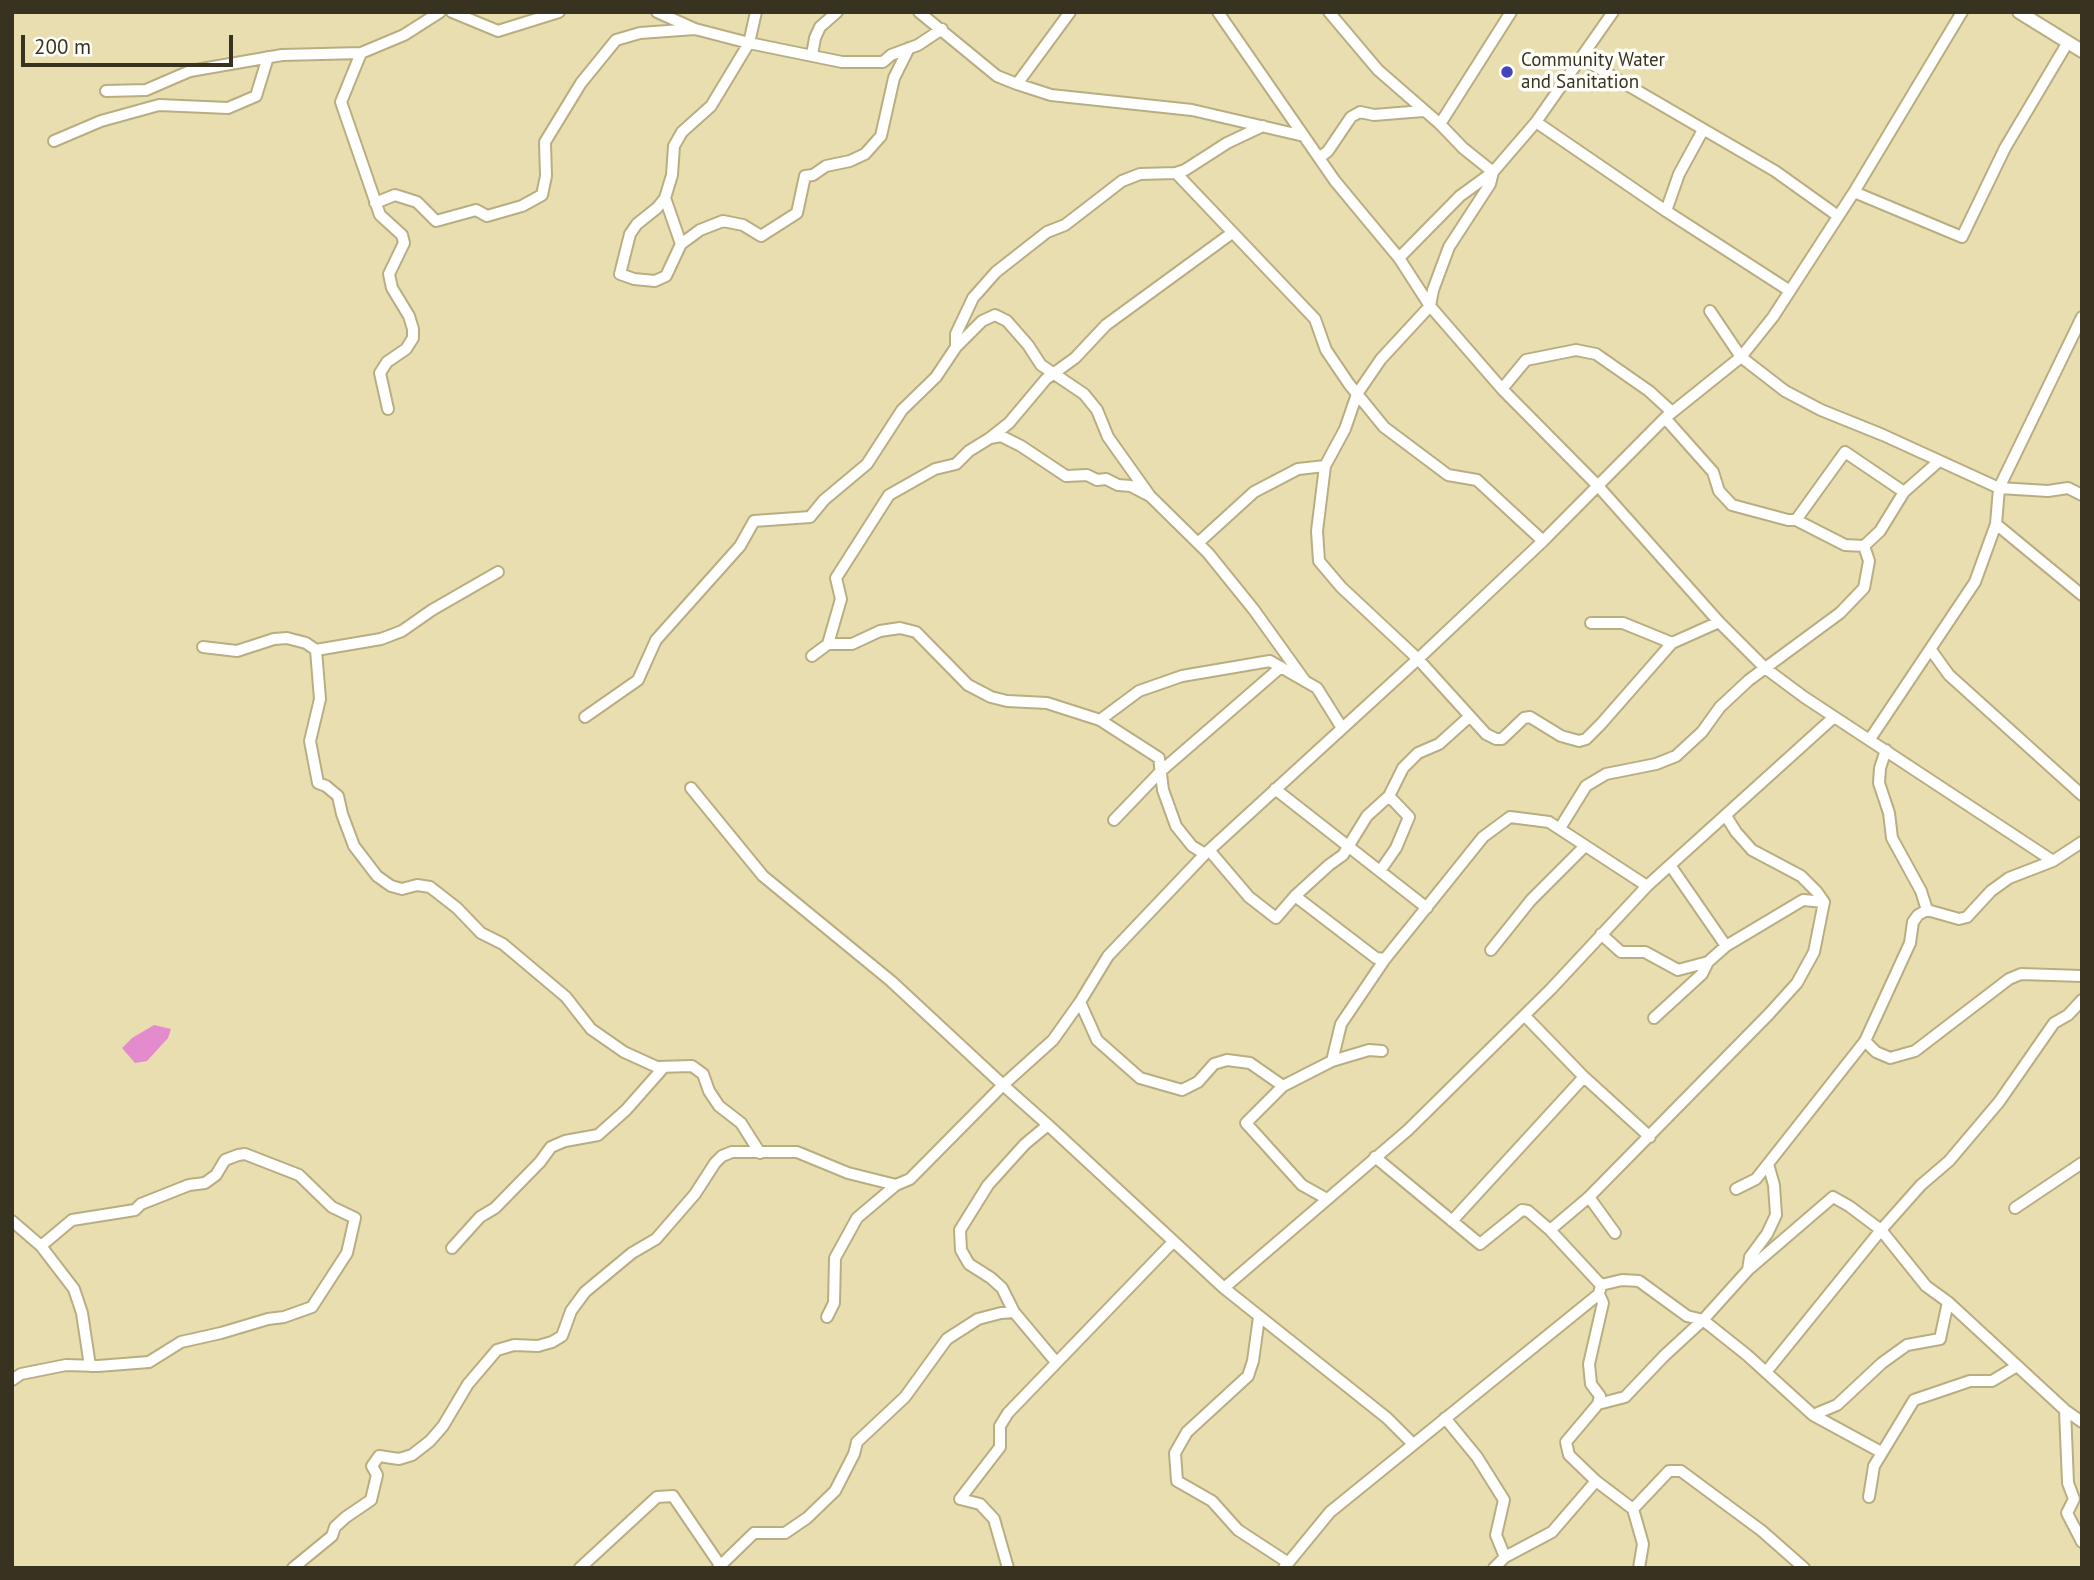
<!DOCTYPE html>
<html>
<head>
<meta charset="utf-8">
<style>
	body { margin:0 }
	#map { position:relative; width:2094px; height:1580px; overflow:hidden; background:#e8deaf; font-family:"PT Sans",sans-serif }
	canvas { display:block }
	.frame { position:absolute; inset:0; border:14px solid #373320; pointer-events:none }
	.scale { position:absolute; left:21px; top:35px; width:212px; height:32px; box-sizing:border-box; border:4px solid #373320; border-top:0; padding-left:9px; font-size:21px; line-height:24px; white-space:nowrap; color:#373320; -webkit-text-stroke:5px #fffef9; paint-order:stroke }
</style>
</head>
<body>
<div id="map">
<canvas width="2094" height="1580"></canvas>
<div class="frame"></div>
<div class="scale">200 m</div>
</div>
<script>
const g = document.querySelector('canvas').getContext('2d');
g.lineJoin = 'round';
function paint(path, color) {
  g.fillStyle = color;
  g.fill(path, 'evenodd');
}
function shape(rows) {
  const path = new Path2D();
  for (const r of rows) {
    path.moveTo(r[0], r[1]);
    for (let i = 2; i < r.length; i += 2) path.lineTo(r[i], r[i + 1]);
  }
  return path;
}
function stroke(path, color, width, dash) {
  g.strokeStyle = color;
  g.lineWidth = width;
  g.lineCap = dash ? 'butt' : 'round';
  g.setLineDash(dash || []);
  g.stroke(path);
}
function write(font, color, halo, rows, align = 'center') {
  g.font = font + ' "PT Sans",sans-serif';
  g.lineWidth = 7;
  g.setLineDash([]);
  g.textBaseline = 'middle';
  g.strokeStyle = halo;
  g.fillStyle = color;
  for (const [text, x, y, turn = 0] of rows) {
    g.save();
    g.translate(x, y);
    g.rotate((+turn || 0) * Math.PI / 180);
    g.textAlign = isNaN(turn) ? turn : align;
    if (halo) g.strokeText(text, 0, 0);
    g.fillText(text, 0, 0);
    g.restore();
  }
}
paint(shape([
	[154,1025,171,1029,168,1038,147,1061,135,1063,122,1048,132,1038]
]), '#e38bcc');
const minor = shape([
	[452,12,498,31,559,12],
	[657,12,695,29,749,43,842,62,883,62,891,55,918,45,942,29],
	[756,12,749,43,711,106,682,132,674,146,672,175,665,198,657,208,637,224,630,234,620,274,634,279,655,281,666,276,681,244,700,230,723,221,743,225,761,236,797,213,805,176,813,175,826,166,850,161,865,154,881,136,894,78,909,48],
	[919,12,997,76,1017,84,1070,12],
	[1218,12,1335,181,1399,258,1430,306,1502,389,1598,486,1719,622,1765,668,1804,697,2053,861],
	[1329,12,1378,70,1440,124,1463,148,1493,172,1460,196,1399,258],
	[1613,12,1536,122,1493,172,1490,184,1449,247,1433,290,1430,306,1381,359,1357,394,1345,429,1325,466,1317,531,1319,561,1341,587,1418,659,1486,734,1496,739,1502,739,1524,718,1530,717,1561,736,1579,741,1586,739,1601,724,1672,643,1719,622],
	[361,53,341,102,380,215,402,235,404,243,389,274,392,288,409,316,413,329,413,338,406,349,387,362,380,373,388,409],
	[812,55,815,38,820,27,837,12],
	[1581,58,1775,171,1838,216],
	[1017,84,1051,95,1192,110,1304,136],
	[106,91,146,90,190,71,282,55,361,53,404,35,440,12],
	[1536,122,1666,211,1790,291],
	[1440,124,1511,12],
	[54,141,101,121,159,105,228,108,256,96,268,57],
	[1319,158,1328,151,1351,117,1360,112,1374,115,1423,111],
	[1176,173,1315,319,1326,350,1349,384,1384,427,1448,475,1477,480,1543,541],
	[1854,192,1962,237,2005,148,2068,42],
	[665,198,681,244],
	[375,203,395,195,417,202,436,221,476,210,487,216,522,206,542,195,546,176,545,142,581,83,616,40,640,33,695,29],
	[1666,211,1679,174,1703,130],
	[1710,311,1741,357,1785,391,1821,410,1883,435,1999,488,2048,491,2068,488,2082,495],
	[956,347,956,334,973,298,996,272,1047,232,1065,225,1122,181,1140,174,1176,173,1185,170,1227,143,1263,126],
	[1502,389,1526,360,1576,350,1596,354,1649,391,1672,412],
	[1665,418,1713,472,1719,491,1732,505,1788,520,1796,520,1845,545,1864,546,1880,531,1904,492,1938,462],
	[990,438,1001,436,1021,446,1066,476,1087,475,1097,480,1106,479,1118,485,1131,486,1150,496,1208,553,1254,610,1305,681],
	[1796,520,1845,452,1904,492],
	[1996,524,2082,595],
	[1198,543,1254,492,1298,469,1325,466],
	[498,572,432,610,402,631,381,639,316,650,320,699,310,741,318,783,326,786,338,796,342,814,354,846,377,876,391,886,402,889,417,885,430,887,457,908,481,933,503,944,566,997,591,1029,624,1052,657,1067,692,1066,703,1074,709,1091,719,1106,741,1123,760,1153],
	[1591,623,1623,623,1672,643],
	[828,644,841,599,836,578,889,495,935,469,956,464,969,451,990,438,1009,423,1046,379,1075,358,1106,325,1232,233],
	[203,647,237,651,274,639,287,638,306,643,316,650],
	[1931,650,1949,675,2082,795],
	[812,656,828,644,852,644,880,631,900,628,916,632,968,685,991,697,1007,701,1047,703,1100,720,1159,758,1163,790,1176,826,1192,846,1205,854],
	[585,717,638,680,656,640,740,546,754,521,810,517,824,500,867,464,902,410,936,377,956,347,982,321,995,315,1007,321,1028,345,1041,365,1084,394,1097,410,1108,437,1150,496],
	[1100,720,1139,691,1182,676,1270,661,1317,688,1342,728],
	[1870,739,1975,582,1996,524,1999,488,2082,317],
	[1886,750,1880,768,1879,783,1889,813,1892,838,1921,891,1927,910],
	[1275,789,1427,908],
	[1389,796,1403,768,1418,753,1439,744,1469,717],
	[1114,820,1161,771,1281,667],
	[1560,828,1586,786,1606,774,1656,764,1676,756,1702,732,1720,707,1749,680,1840,613,1864,588,1869,561,1864,546],
	[1209,850,1249,897,1276,918,1295,896,1329,865,1343,855,1367,816,1389,796,1409,817,1396,848,1380,871],
	[1670,865,1726,946],
	[1295,896,1376,958,1385,959],
	[1601,934,1621,952,1645,952,1678,970,1708,962,1726,946,1803,900,1824,902],
	[1491,950,1531,900,1585,846],
	[1080,1002,1097,1040,1140,1078,1182,1090,1198,1082,1214,1064,1227,1060,1250,1063,1283,1086],
	[1525,1016,1584,1077,1650,1137],
	[1654,1018,1702,974,1708,962],
	[1865,1041,1876,1052,1890,1058,1915,1051,2009,979,2021,974,2082,976],
	[1332,1061,1341,1024,1385,959,1483,837,1510,817,1549,822,1647,886],
	[1048,1125,1224,1288,1408,1130,1551,989,1647,886,1834,717],
	[1736,1189,1756,1179,1865,1041,1910,943,1913,922,1918,915,1927,910,1959,919,1967,917,1991,891,2009,878,2053,861,2082,842],
	[1327,1199,1302,1185,1246,1123,1283,1086,1332,1061,1369,1050,1382,1051],
	[2015,1208,2082,1163],
	[12,1221,41,1246,74,1289,82,1313,90,1366],
	[1452,1221,1584,1077],
	[1550,1230,1589,1197],
	[1615,1233,1589,1197,1769,1014,1797,983,1814,952,1824,902,1817,892,1801,876,1752,850,1736,832,1726,816],
	[452,1248,480,1217,495,1208,540,1162,551,1147,565,1141,598,1135,626,1110,664,1067],
	[1748,1270,1750,1257,1767,1234,1776,1215,1774,1185,1768,1164],
	[1601,1285,1622,1280,1639,1281,1687,1316,1703,1320,1747,1355,1813,1415,1881,1452],
	[1224,1288,1387,1418,1413,1444],
	[1599,1294,1603,1303,1589,1364,1591,1384,1600,1396,1598,1404,1566,1442,1569,1455,1596,1481,1633,1509,1643,1544,1639,1568],
	[827,1317,834,1303,835,1258,857,1218,896,1185],
	[1259,1317,1253,1361,1248,1376,1187,1432,1175,1453,1177,1481,1212,1501,1238,1530,1287,1562],
	[1056,1362,1014,1312,1002,1288,991,1278,969,1264,961,1250,960,1230,988,1185,1025,1144,1048,1125,1003,1085,1053,1040,1080,1002,1108,956,1205,854,1418,659,1543,541,1665,418,1741,357,1773,317,1854,192,1962,12],
	[1766,1372,1881,1230,1921,1185,1949,1161,1999,1102,2054,1023,2068,1015,2082,1000],
	[12,1380,21,1374,66,1365,98,1366,149,1362,181,1342,221,1333,268,1319,284,1317,312,1307,347,1253,355,1218,332,1207,299,1175,245,1154,238,1155,225,1160,216,1175,205,1183,189,1185,141,1204,135,1210,72,1220,41,1246],
	[1598,1404,1625,1397,1664,1356,1703,1320,1748,1270,1833,1197,1849,1206,1881,1230,1926,1286,1948,1302,2065,1410,2082,1422],
	[2065,1410,2068,1483,2074,1499,2067,1513,2082,1542],
	[1813,1415,1837,1405,1882,1363,1907,1345,1940,1339,1948,1302],
	[1445,1418,1477,1457,1504,1500,1496,1535,1505,1557],
	[1869,1497,1874,1466,1914,1400,1970,1381,1992,1381,2017,1366],
	[1633,1509,1669,1471,1681,1471,1762,1531,1804,1568],
	[293,1568,332,1536,335,1527,346,1517,371,1500,377,1475,372,1466,379,1456,399,1459,412,1455,430,1441,443,1426,468,1384,497,1350,514,1345,538,1346,552,1342,562,1336,571,1311,585,1292,632,1253,656,1239,695,1194,715,1163,722,1156,732,1152,797,1152,848,1173,896,1185,910,1179,1003,1085,891,981,763,876,691,788],
	[580,1568,657,1497,673,1496,720,1565],
	[718,1568,754,1533,785,1533,807,1518,835,1491,854,1454,857,1442,905,1397,947,1339,978,1319,1001,1313,1014,1312],
	[1008,1568,994,1519,980,1504,960,1499,1000,1447,1000,1426,1008,1413,1173,1242],
	[1284,1568,1330,1512,1599,1294,1601,1285,1550,1230,1528,1211,1522,1210,1480,1244,1375,1157],
	[1494,1568,1505,1557,1552,1532,1596,1481]
]);
const major = shape([
	[2019,12,2082,51]
]);
stroke(minor, '#b9ae81', 14);
stroke(major, '#b9ae81', 16);
stroke(minor, '#fff', 10);
stroke(major, '#fff', 12);
for (const [x, y, r, color] of [
	[1507,72,7,"#4545bb"]
]) {
  const dot = new Path2D();
  dot.arc(x, y, r, 0, 2 * Math.PI);
  g.fillStyle = color;
  g.fill(dot);
  stroke(dot, '#fffef9', 2.5);
}
write('19px', '#373320', '#fffef9', [
	["Community Water",1521,61],
	["and Sanitation",1521,83]
], 'left');
</script>
</body>
</html>
